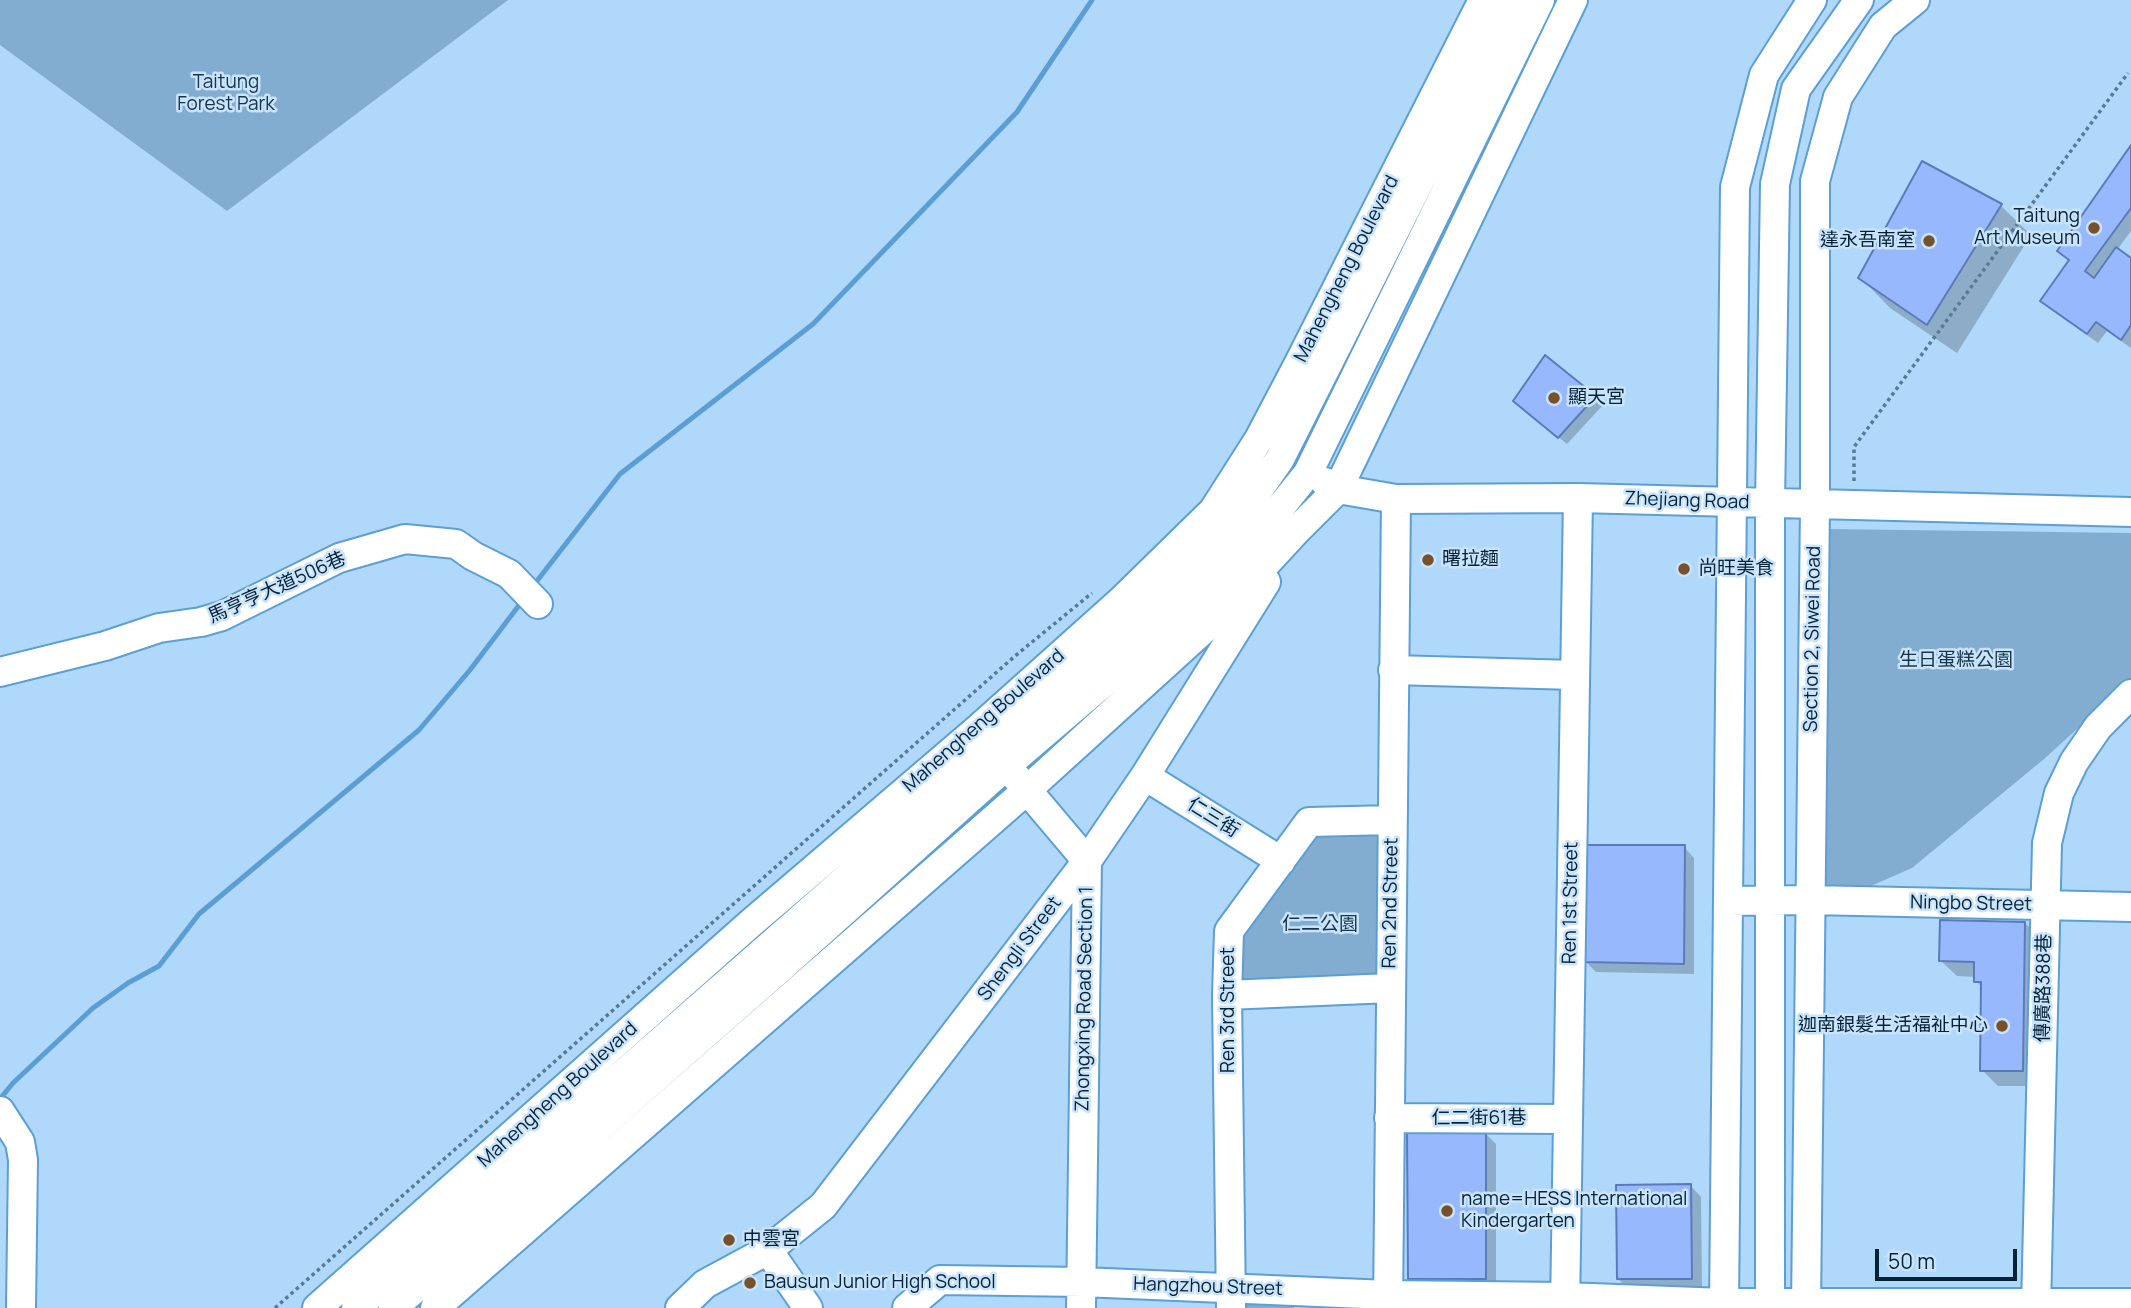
<!DOCTYPE html>
<html>
<head>
<meta charset="utf-8">
<style>
	body { margin:0 }
	#map { position:relative; width:2131px; height:1308px; overflow:hidden; background:#b0d8fa; font-family:Manrope,sans-serif }
	canvas { display:block }
	.scale { position:absolute; left:1875px; top:1249px; width:142px; height:32px; box-sizing:border-box; border:4px solid #052237; border-top:0; padding-left:9px; font-size:21px; line-height:24px; white-space:nowrap; color:#052237; -webkit-text-stroke:5px #c9e3fa; paint-order:stroke }
</style>
</head>
<body>
<div id="map">
<canvas width="2131" height="1308"></canvas>
<div class="scale">50 m</div>
</div>
<script>
const g = document.querySelector('canvas').getContext('2d');
g.lineJoin = 'round';
function paint(path, color) {
  g.fillStyle = color;
  g.fill(path, 'evenodd');
}
function shape(rows) {
  const path = new Path2D();
  for (const r of rows) {
    path.moveTo(r[0], r[1]);
    for (let i = 2; i < r.length; i += 2) path.lineTo(r[i], r[i + 1]);
  }
  return path;
}
function stroke(path, color, width, dash) {
  g.strokeStyle = color;
  g.lineWidth = width;
  g.lineCap = dash ? 'butt' : 'round';
  g.setLineDash(dash || []);
  g.stroke(path);
}
function write(font, color, halo, rows, align = 'center') {
  g.font = font + ' Manrope,"Noto Sans TC",sans-serif';
  g.lineWidth = 5;
  g.setLineDash([]);
  g.textBaseline = 'middle';
  g.strokeStyle = halo;
  g.fillStyle = color;
  for (const [text, x, y, turn = 0] of rows) {
    g.save();
    g.translate(x, y);
    g.rotate((+turn || 0) * Math.PI / 180);
    g.textAlign = isNaN(turn) ? turn : align;
    if (halo) g.strokeText(text, 0, 0);
    g.fillText(text, 0, 0);
    g.restore();
  }
}
paint(shape([
	[0,0,508,0,227,211,0,45],
	[1828,529,2131,533,2131,680,2044,759,1912,868,1823,907],
	[1318,832,1378,832,1381,980,1237,986,1240,934],
	[1228,1303,1294,1303,1294,1308,1228,1308]
]), '#82add1');
paint(shape([
	[2131,148,2131,231,2117,250,2131,260,2131,348,2107,331,2098,343,2053,311,2043,301,2070,262,2059,251],
	[1923,163,2001,206,2031,235,1957,353,1890,308,1861,278],
	[1595,397,1603,405,1567,444,1523,408],
	[1684,847,1694,858,1694,974,1596,972,1586,962],
	[2025,923,2040,939,2038,1086,1998,1086,1982,1070,1983,989,1976,981,1976,977,1957,976,1941,961],
	[1485,1133,1496,1144,1496,1288,1420,1289,1410,1278],
	[1691,1186,1701,1197,1702,1289,1629,1289,1618,1279]
]), '#0003');
stroke(shape([
	[533,586,620,474,813,324,1017,112,1092,0],
	[0,1099,13,1083,93,1008,128,983,159,966,199,914,419,730,470,670,523,600]
]), '#5b9ed4', 5);
const building = shape([
	[2131,145,2131,208,2085,271,2094,278,2116,247,2131,258,2131,325,2121,340,2096,322,2087,334,2040,301,2069,260,2057,251,2131,145],
	[1922,161,2002,204,1927,325,1858,278,1922,161],
	[1545,355,1596,396,1558,438,1513,401,1545,355],
	[1585,845,1685,845,1684,964,1584,962,1585,845],
	[1940,920,2025,922,2023,1071,1980,1071,1981,982,1974,982,1974,962,1939,961,1940,920],
	[1486,1131,1486,1279,1408,1279,1407,1132,1486,1131],
	[1691,1184,1692,1279,1617,1279,1616,1185,1691,1184]
]);
paint(building, '#98b8fd');
stroke(building, '#5c7aba', 2);
const minor = shape([
	[1325,482,1338,489,1396,499,1578,498,2131,512],
	[1393,670,1575,675],
	[0,672,105,646,159,628,201,622,222,616,339,558,405,539,456,544,473,556,509,574,538,604],
	[1145,776,1281,861],
	[1016,777,1087,861,1081,1308],
	[1728,901,1811,900,2131,907],
	[1227,995,1390,988],
	[0,1111,20,1142,23,1160,21,1308],
	[1389,1118,1568,1119],
	[768,1250,808,1308],
	[317,1308,751,923,978,729,1121,601,1213,511,1259,439,1299,363,1483,0],
	[356,1308,1138,623,1246,508,1280,459,1511,0],
	[393,1308,784,965,1007,765,1179,618,1263,529,1308,473,1540,0],
	[435,1308,1027,790,1213,621,1296,531,1338,489,1573,0],
	[680,1308,705,1284,768,1250,823,1206,1087,861,1145,776,1266,582],
	[907,1308,940,1280,1082,1282,1388,1295,1565,1297,1724,1303,2131,1303],
	[1231,1308,1227,995,1229,931,1309,822,1392,820],
	[1388,1308,1396,499],
	[1565,1308,1578,498],
	[1724,1308,1735,187,1764,75,1812,0],
	[1770,1308,1770,504,1775,184,1796,89,1859,0],
	[1806,1308,1815,505,1815,181,1838,97,1883,26,1915,0],
	[2036,1308,2047,843,2059,793,2074,762,2098,727,2131,694]
]);
stroke(minor, '#5c9fd4', 32);
stroke(shape([
	[1854,481,1854,447,2128,73],
	[275,1308,1015,656,1092,593]
]), '#587a95', 3.5, [3.5, 3.5]);
stroke(minor, '#fff', 28);
for (const [x, y, r, color] of [
	[2094,228,7,"#76512c"],
	[1929,241,7,"#76512c"],
	[1554,398,7,"#76512c"],
	[1428,560,7,"#76512c"],
	[1684,569,7,"#76512c"],
	[2002,1026,7,"#76512c"],
	[1447,1211,7,"#76512c"],
	[729,1240,7,"#76512c"],
	[750,1283,7,"#76512c"]
]) {
  const dot = new Path2D();
  dot.arc(x, y, r, 0, 2 * Math.PI);
  g.fillStyle = color;
  g.fill(dot);
  stroke(dot, '#c9e3fa', 2.5);
}
write('19px', '#17344b', '#c9e3fa', [
	["Taitung",226,83],
	["Forest Park",226,105],
	["生日蛋糕公園",1956,661],
	["仁二公園",1320,925]
]);
write('19px', '#052237', '#c9e3fa', [
	["Taitung",2080,217,"right"],
	["Art Museum",2080,239,"right"],
	["達永吾南室",1915,241,"right"],
	["顯天宮",1568,398],
	["曙拉麵",1442,560],
	["尚旺美食",1698,569],
	["迦南銀髮生活福祉中心",1988,1026,"right"],
	["name=HESS International",1461,1200],
	["Kindergarten",1461,1222],
	["中雲宮",743,1240],
	["Bausun Junior High School",764,1283]
], 'left');
write('19px', '#052237', '#c9e3fa', [
	["Mahengheng Boulevard",1347,269,-63],
	["Zhejiang Road",1687,501,2],
	["馬亨亨大道506巷",277,588,-24],
	["Section 2, Siwei Road",1813,639,-89],
	["Mahengheng Boulevard",984,721,-41],
	["仁三街",1213,818,32],
	["Ren 2nd Street",1391,903,-89],
	["Ren 1st Street",1571,903,-89],
	["Ningbo Street",1971,904,1],
	["Shengli Street",1020,949,-53],
	["傳廣路388巷",2044,988,-89],
	["Zhongxing Road Section 1",1085,999,-89],
	["Ren 3rd Street",1229,1010,-90],
	["Mahengheng Boulevard",558,1095,-42],
	["仁二街61巷",1479,1119],
	["Hangzhou Street",1208,1287,2]
]);
</script>
</body>
</html>
